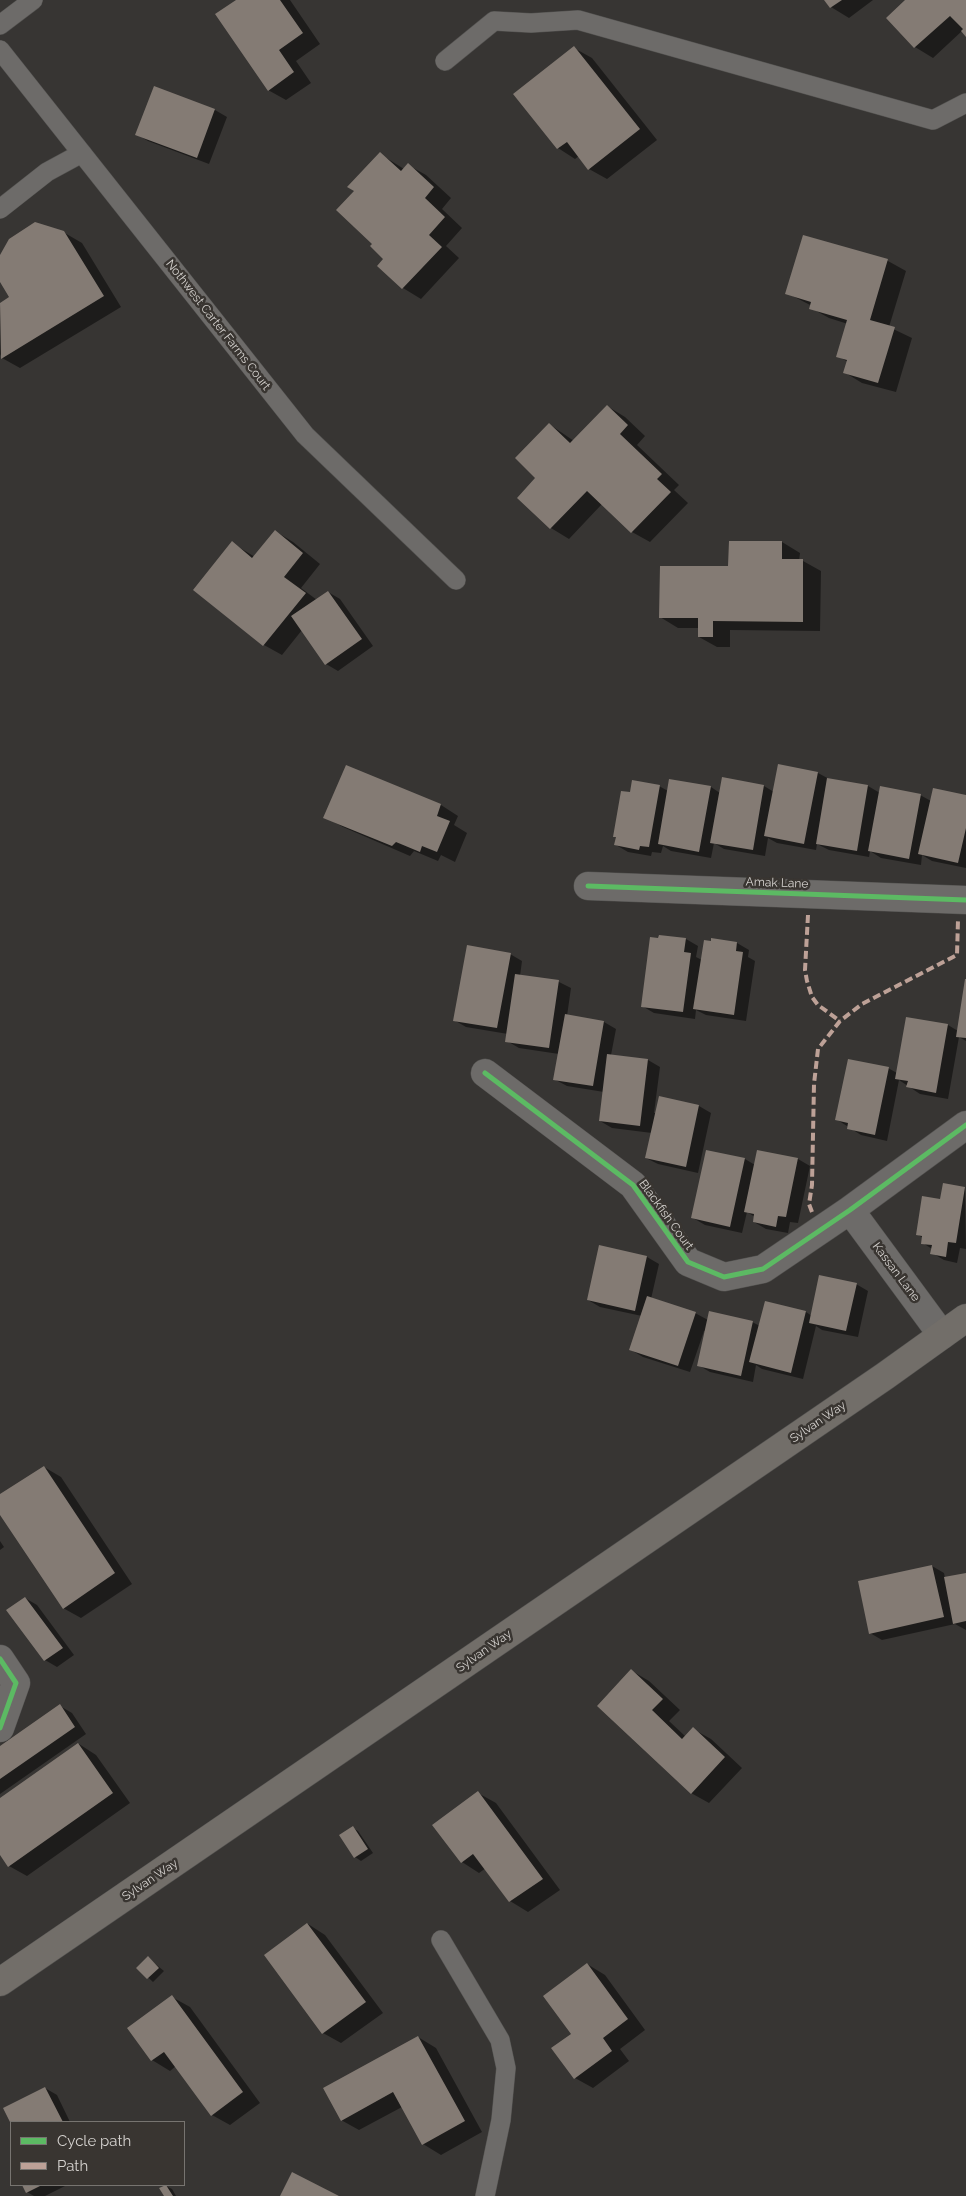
<!DOCTYPE html>
<html>
<head>
<meta charset="utf-8">
<style>
	body { margin:0 }
	#map { position:relative; width:966px; height:2196px; overflow:hidden; background:#373533; font-family:Raleway,sans-serif }
	canvas { display:block }
	.legend { position:absolute; left:10px; top:2121px; width:175px; height:65px; box-sizing:border-box; background:#393531; border:1px solid #777470; margin:0; padding:6px 9px; list-style:none; font-size:15px; color:#d5d2cf }
	.legend li { display:flex; align-items:center; gap:10px; height:25px }
	.legend b { width:25px; border:1px solid #777470 }
</style>
</head>
<body>
<div id="map">
<canvas width="966" height="2196"></canvas>
<ul class="legend">
<li><b style="height:6px;background:#5cba63"></b>Cycle path</li>
<li><b style="height:6px;background:#bda197"></b>Path</li>
</ul>
</div>
<script>
const g = document.querySelector('canvas').getContext('2d');
g.lineJoin = 'round';
function paint(path, color) {
  g.fillStyle = color;
  g.fill(path, 'evenodd');
}
function shape(rows) {
  const path = new Path2D();
  for (const r of rows) {
    path.moveTo(r[0], r[1]);
    for (let i = 2; i < r.length; i += 2) path.lineTo(r[i], r[i + 1]);
  }
  return path;
}
function stroke(path, color, width, dash) {
  g.strokeStyle = color;
  g.lineWidth = width;
  g.lineCap = dash ? 'butt' : 'round';
  g.setLineDash(dash || []);
  g.stroke(path);
}
function write(font, color, halo, rows, align = 'center') {
  g.font = font + ' Raleway,sans-serif';
  g.lineWidth = 5;
  g.setLineDash([]);
  g.textBaseline = 'middle';
  g.strokeStyle = halo;
  g.fillStyle = color;
  for (const [text, x, y, turn = 0] of rows) {
    g.save();
    g.translate(x, y);
    g.rotate((+turn || 0) * Math.PI / 180);
    g.textAlign = isNaN(turn) ? turn : align;
    if (halo) g.strokeText(text, 0, 0);
    g.fillText(text, 0, 0);
    g.restore();
  }
}
paint(shape([
	[238,0,290,0,320,44,296,61,311,83,286,100,268,90],
	[826,0,873,0,849,18,831,7],
	[907,0,966,0,966,35,962,31,933,58,915,47,888,18],
	[574,48,592,58,657,140,607,179,589,169,579,156,575,159,558,148],
	[215,110,227,117,209,164,148,141,136,134],
	[380,154,404,169,408,165,426,175,451,198,442,209,462,228,446,246,459,258,421,299,403,288,379,266,385,259,374,244,355,190],
	[63,232,82,243,121,307,20,368,2,358,0,354,0,304,11,297,0,280,0,258],
	[804,236,888,261,906,271,889,327,912,338,896,392,862,383,844,372,848,362,838,356,848,324,829,318,811,308,812,306,787,293],
	[607,406,625,417,645,436,637,445,679,485,674,490,688,503,650,542,632,532,602,504,569,539,551,528,519,498,537,478,549,424,574,441],
	[275,531,293,542,320,564,301,588,317,600,328,592,340,599,373,646,338,671,326,664,302,630,282,655,264,645,195,590,232,543,255,557],
	[782,542,800,553,799,561,803,561,821,571,820,631,730,630,730,647,717,647,699,637,699,628,678,628,660,617,729,568],
	[779,765,818,773,831,780,868,786,880,793,920,795,931,801,966,796,966,868,932,861,922,855,921,865,881,858,870,851,869,857,829,850,817,844,816,850,777,843,768,838,765,856,724,849,714,843,711,858,671,851,663,846,661,853,652,852,651,856,628,852,616,845,631,794,659,786,668,791,711,787,720,793,723,779,764,786,774,792],
	[346,767,441,805,458,816,454,825,467,833,455,862,441,855,438,861,414,851,410,856,343,827,325,817],
	[686,939,698,946,696,957,702,960,712,943,737,943,749,950,748,957,755,961,746,1021,706,1015,696,1010,695,1019,654,1013,642,1006],
	[510,954,522,961,520,976,559,982,571,988,567,1016,604,1022,616,1029,611,1055,648,1060,660,1067,654,1113,656,1113,660,1098,699,1106,711,1113,698,1173,658,1164,646,1158,652,1133,612,1128,600,1121,604,1092,567,1086,554,1079,559,1054,519,1048,507,1041,508,1034,466,1027,454,1020],
	[966,980,966,1041,959,1037,948,1099,920,1094,899,1080,887,1141,861,1135,836,1119,888,1068,897,1073,948,1025,958,1031],
	[707,1151,745,1159,755,1165,798,1159,810,1166,798,1223,790,1222,788,1233,766,1229,754,1222,755,1217,747,1212,742,1233,705,1225,693,1218],
	[965,1188,966,1249,960,1248,957,1263,944,1260,932,1253,932,1249,923,1243,923,1238,917,1234,941,1201],
	[600,1247,647,1257,659,1264,651,1299,695,1313,708,1320,752,1322,760,1326,806,1312,812,1316,856,1284,868,1291,858,1337,822,1330,816,1326,803,1379,762,1369,756,1365,753,1382,710,1372,698,1365,706,1331,704,1331,690,1372,643,1357,631,1350,642,1316,600,1307,588,1300],
	[44,1467,61,1477,132,1584,81,1618,63,1608,0,1513,0,1496],
	[0,1541,4,1547,0,1550],
	[932,1566,944,1573,945,1578,966,1574,966,1630,955,1624,882,1640,870,1633,859,1582],
	[25,1598,37,1605,74,1655,57,1667,45,1660],
	[632,1671,649,1681,680,1710,669,1721,686,1737,693,1729,711,1739,742,1768,709,1803,691,1793],
	[60,1706,72,1713,86,1734,0,1794,0,1748],
	[79,1744,96,1755,130,1803,27,1876,9,1866,0,1853,0,1799],
	[478,1793,496,1803,560,1890,528,1912,510,1901,486,1868,479,1873,462,1862],
	[353,1828,358,1831,373,1853,361,1861,355,1857],
	[308,1924,325,1935,383,2013,341,2043,323,2033],
	[148,1958,164,1971,153,1982,138,1968],
	[587,1964,605,1975,645,2030,620,2049,629,2061,593,2088,575,2078,572,2034],
	[172,1997,190,2007,260,2103,230,2125,212,2115,176,2066,170,2071,152,2060,129,2028],
	[418,2037,436,2048,482,2132,441,2155,423,2144,402,2107,359,2130,341,2120],
	[45,2088,57,2095,70,2122,12,2122,5,2109],
	[24,2185,67,2185,45,2196,34,2196,27,2192],
	[166,2186,172,2189,176,2196,166,2196]
]), '#0007');
paint(shape([
	[236,0,280,0,303,33,279,50,294,72,268,91,215,14],
	[824,0,842,0,830,8],
	[905,0,966,0,966,37,961,31,963,29,950,16,914,48,886,18],
	[574,46,640,129,588,170,567,142,557,149,513,94],
	[154,86,215,109,197,158,135,135],
	[380,152,401,171,408,163,434,187,425,198,445,217,429,235,442,247,402,289,377,266,383,259,370,246,372,244,336,210,354,191,347,187],
	[35,222,64,231,104,296,1,359,0,303,9,297,0,282,0,255,9,239],
	[803,235,888,259,870,320,895,327,878,383,843,373,847,360,836,357,847,320,809,309,811,302,785,294],
	[607,405,628,425,620,434,662,474,657,479,671,492,631,533,587,491,550,529,517,498,535,478,515,458,549,423,570,443],
	[275,530,303,553,284,577,306,593,263,646,193,590,232,541,252,558],
	[729,541,782,541,782,559,803,559,803,622,713,621,713,637,698,637,698,618,659,618,660,566,728,566],
	[328,591,362,639,325,665,291,616],
	[778,764,818,772,804,844,764,836],
	[346,765,441,804,437,816,450,821,437,852,422,846,420,852,396,842,392,846,323,818],
	[722,777,764,785,753,850,710,843],
	[827,778,868,785,857,851,816,844],
	[669,779,711,786,699,852,658,844],
	[632,780,660,785,649,847,640,846,639,850,614,845,616,837,613,837,621,791,630,792],
	[880,786,921,794,909,859,868,851],
	[933,788,966,795,966,828,958,863,918,854],
	[659,935,686,938,684,952,691,953,683,1012,641,1007,650,937,658,938],
	[711,938,737,942,736,951,743,952,734,1015,693,1009,704,940,711,941],
	[467,945,511,953,497,1028,453,1021],
	[515,974,559,980,549,1048,505,1042],
	[965,979,966,979,966,1038,956,1037],
	[565,1014,604,1021,593,1086,553,1080],
	[906,1017,948,1024,936,1093,906,1087,908,1081,895,1079],
	[607,1054,648,1059,640,1126,599,1121],
	[848,1059,889,1067,875,1135,847,1129,848,1123,835,1120],
	[659,1096,699,1105,686,1167,645,1158],
	[706,1150,745,1158,730,1227,691,1218],
	[757,1150,798,1158,786,1217,778,1216,776,1227,753,1222,754,1214,744,1212],
	[943,1183,965,1187,956,1243,948,1242,946,1257,930,1254,932,1245,921,1244,922,1236,916,1235,922,1196,940,1199],
	[599,1245,647,1256,635,1311,587,1300],
	[819,1275,857,1283,846,1331,809,1323],
	[647,1296,696,1312,678,1366,629,1350],
	[765,1301,806,1311,791,1373,749,1362],
	[709,1311,753,1321,741,1376,697,1366],
	[44,1466,115,1573,63,1609,0,1515,0,1494],
	[932,1565,944,1617,869,1634,858,1581],
	[966,1573,966,1621,953,1624,944,1577],
	[25,1597,63,1648,44,1661,6,1610],
	[631,1669,663,1699,652,1710,682,1739,693,1727,725,1757,691,1794,597,1706],
	[60,1704,75,1727,0,1779,0,1746],
	[78,1743,113,1793,8,1867,0,1855,0,1798],
	[478,1791,543,1879,509,1902,473,1854,461,1863,432,1825],
	[353,1826,368,1849,354,1858,339,1835],
	[307,1923,366,2002,322,2034,264,1955],
	[148,1956,159,1968,147,1979,136,1968],
	[587,1963,628,2019,603,2038,612,2051,574,2079,551,2048,571,2034,543,1996],
	[172,1995,243,2092,211,2116,164,2052,151,2061,127,2028],
	[418,2036,465,2121,422,2145,393,2092,341,2121,323,2088],
	[45,2087,63,2122,10,2122,3,2108],
	[292,2172,339,2196,280,2196],
	[22,2185,42,2185,26,2193],
	[166,2185,173,2196,164,2196,159,2188]
]), '#847b74');
const service = shape([
	[0,25,33,0],
	[0,50,305,435,456,580],
	[445,61,494,21,531,23,578,20,933,120,966,103],
	[0,209,47,172,82,153],
	[441,1940,500,2040,506,2068,501,2120,485,2196]
]);
const minor = shape([
	[588,886,966,900],
	[485,1073,633,1185,688,1262,724,1277,763,1269,850,1210,966,1125],
	[850,1210,942,1335],
	[0,1659,16,1683,0,1728]
]);
const secondary = shape([
	[0,1982,885,1376,966,1318]
]);
stroke(service, '#52514f', 20);
stroke(minor, '#52514f', 29);
stroke(secondary, '#52514f', 29);
stroke(service, '#6d6b69', 19);
stroke(minor, '#6d6b69', 28);
stroke(secondary, '#726e69', 28);
stroke(shape([
	[808,915,805,970,807,981,812,997,818,1005,840,1021],
	[812,1212,809,1204,812,1185,814,1084,818,1049,840,1021,862,1004,957,955,958,920]
]), '#bda197', 4, [8, 4]);
stroke(shape([
	[588,886,966,900],
	[485,1073,633,1185,688,1262,724,1277,763,1269,850,1210,966,1125],
	[0,1659,16,1683,0,1728]
]), '#5cba63', 5);
write('12px', '#d5d2cf', '#393531', [
	["Nothwest Carter Farms Court",218,325,52],
	["Amak Lane",777,883,2],
	["Blackfish Court",666,1215,54],
	["Kassan Lane",896,1272,53],
	["Sylvan Way",818,1422,-34],
	["Sylvan Way",484,1651,-35],
	["Sylvan Way",150,1880,-34]
]);
</script>
</body>
</html>
